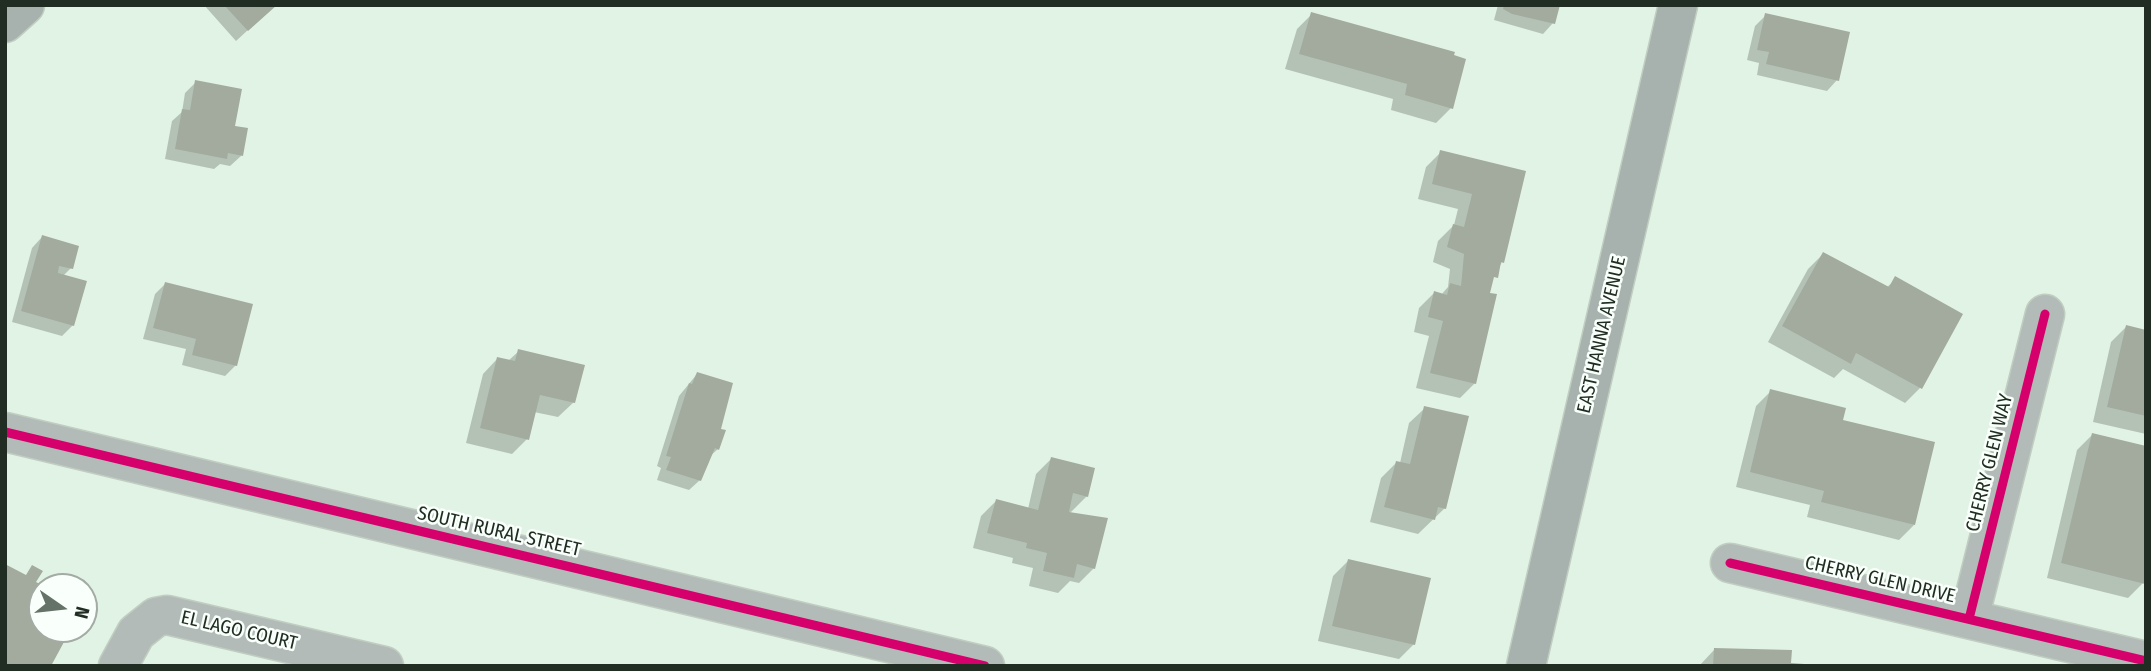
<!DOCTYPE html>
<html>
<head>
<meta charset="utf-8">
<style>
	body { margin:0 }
	#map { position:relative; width:2151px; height:671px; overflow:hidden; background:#e1f3e4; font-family:"Fira Sans Condensed",sans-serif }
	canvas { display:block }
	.frame { position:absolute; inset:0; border:7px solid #212d23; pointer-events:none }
	.north { position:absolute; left:28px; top:573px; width:70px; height:70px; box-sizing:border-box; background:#f9fffa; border:2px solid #a3aba4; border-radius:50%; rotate:104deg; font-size:19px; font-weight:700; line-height:28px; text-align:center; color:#212d23 }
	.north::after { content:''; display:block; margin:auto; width:24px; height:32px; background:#647267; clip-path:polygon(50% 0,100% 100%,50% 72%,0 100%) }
</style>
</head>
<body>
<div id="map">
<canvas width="2151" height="671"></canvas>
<div class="frame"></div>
<div class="north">N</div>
</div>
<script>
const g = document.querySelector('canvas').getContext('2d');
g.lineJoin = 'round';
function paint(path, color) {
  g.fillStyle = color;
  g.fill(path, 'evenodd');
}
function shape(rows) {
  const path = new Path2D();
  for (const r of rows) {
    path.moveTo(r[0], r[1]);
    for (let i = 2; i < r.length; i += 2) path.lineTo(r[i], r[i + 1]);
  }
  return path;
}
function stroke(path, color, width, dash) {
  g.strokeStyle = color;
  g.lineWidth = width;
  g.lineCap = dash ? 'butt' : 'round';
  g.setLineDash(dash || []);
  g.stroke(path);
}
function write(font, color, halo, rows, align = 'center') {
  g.font = font + ' "Fira Sans Condensed",sans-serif';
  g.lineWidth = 5;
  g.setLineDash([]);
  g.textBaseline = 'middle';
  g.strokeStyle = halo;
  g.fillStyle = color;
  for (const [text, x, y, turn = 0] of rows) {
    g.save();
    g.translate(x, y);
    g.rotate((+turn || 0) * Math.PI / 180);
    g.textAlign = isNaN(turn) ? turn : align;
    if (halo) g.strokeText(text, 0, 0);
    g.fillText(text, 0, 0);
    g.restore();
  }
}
paint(shape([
	[204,5,275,5,236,41],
	[1498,5,1558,5,1553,23,1543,34,1494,20],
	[1312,14,1451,108,1436,123,1391,110,1393,99,1285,69,1297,29],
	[1766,15,1837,80,1827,91,1757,75,1759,63,1747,60,1755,26],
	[196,82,233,127,241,156,230,166,220,164,214,169,165,159,172,121,182,112,185,93],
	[1441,152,1524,172,1502,262,1491,281,1475,383,1460,398,1416,388,1429,336,1414,332,1419,308,1434,293,1441,295,1448,287,1450,269,1433,262,1438,241,1454,225,1458,209,1418,199,1426,167],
	[42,237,71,268,63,276,73,325,62,336,12,322,32,248],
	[1823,254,1886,288,1896,279,1920,388,1905,403,1843,369,1834,378,1768,342,1808,269],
	[166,283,236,365,225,376,182,365,186,349,143,339,155,294],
	[2126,327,2146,332,2146,434,2093,422,2111,342],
	[519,351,574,402,558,417,534,412,527,439,512,454,466,443,483,374,498,358,508,361],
	[697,374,718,449,709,457,700,480,689,490,657,480,661,468,657,466,679,396],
	[1771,391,1841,421,1914,525,1899,540,1807,517,1810,505,1736,487,1756,406],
	[1425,408,1445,508,1418,534,1370,522,1381,478,1396,463,1400,463,1409,423],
	[2092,435,2146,448,2146,572,2143,583,2128,598,2047,578,2077,450],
	[1051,459,1087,496,1069,514,1094,568,1079,583,1070,581,1058,593,1029,586,1033,568,1012,563,1013,558,973,548,981,516,996,501,1028,509,1036,474],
	[1348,561,1414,644,1399,659,1318,641,1333,576],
	[1714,650,1790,664,1856,666,1699,666]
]), '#0003');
paint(shape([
	[224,5,277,5,248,31],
	[1504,5,1560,5,1555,24,1512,14,1503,9],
	[1311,12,1455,52,1454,55,1466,59,1453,109,1405,95,1407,84,1299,54],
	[1765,13,1850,32,1839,81,1766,64,1769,52,1757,50],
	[195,80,242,89,235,126,248,128,243,156,228,153,227,159,175,149,182,109,190,110],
	[1440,150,1526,171,1504,263,1501,262,1498,278,1494,277,1490,293,1497,294,1476,384,1430,373,1443,321,1428,317,1434,291,1447,295,1450,283,1461,286,1464,254,1447,247,1453,224,1464,227,1472,194,1432,184],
	[42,235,79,246,73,269,59,266,58,273,87,281,74,326,21,311],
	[1823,252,1889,287,1895,276,1963,314,1922,389,1856,353,1851,364,1782,326],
	[165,282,253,304,237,366,192,355,196,339,153,328],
	[2126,325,2146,330,2146,416,2107,407],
	[518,349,585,365,575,403,540,395,529,440,480,428,497,357,515,361],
	[697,372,733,383,721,429,726,430,719,450,715,448,701,481,666,470,671,457,666,456,689,383,692,384],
	[1770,389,1846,408,1843,420,1935,442,1915,525,1821,502,1824,491,1750,472],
	[1424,406,1469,416,1446,509,1438,507,1435,520,1384,507,1396,461,1410,464],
	[2092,433,2146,446,2145,584,2061,563],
	[1051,457,1095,468,1088,497,1073,493,1069,512,1108,518,1095,569,1077,564,1074,578,1043,571,1047,553,1026,548,1027,543,987,533,996,499,1038,510],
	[1348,559,1431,578,1415,645,1332,626],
	[5,564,26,575,32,565,43,571,36,582,42,585,42,629,71,629,51,666,5,666],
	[1714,648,1792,650,1791,663,1831,666,1713,666]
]), '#a2ab9e');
const minor = shape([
	[5,432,985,666],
	[1730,563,2146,661],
	[1969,619,2045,314],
	[118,666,136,633,156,617,167,615,384,666]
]);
const secondary = shape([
	[5,23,25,5],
	[1526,666,1678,5]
]);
stroke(minor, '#c0cec2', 41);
stroke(secondary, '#c0cec2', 41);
stroke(minor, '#b3bbb8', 38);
stroke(secondary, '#a7b1ad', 38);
stroke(shape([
	[5,432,985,666],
	[1730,563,2146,661],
	[1969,619,2045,314]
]), '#d6006c', 9);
write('19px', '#212d23', '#f9fffa', [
	["EAST HANNA AVENUE",1602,335,-77],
	["CHERRY GLEN WAY",1990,463,-76],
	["SOUTH RURAL STREET",499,532,13],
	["CHERRY GLEN DRIVE",1880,580,13],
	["EL LAGO COURT",239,631,13]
]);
</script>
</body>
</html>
